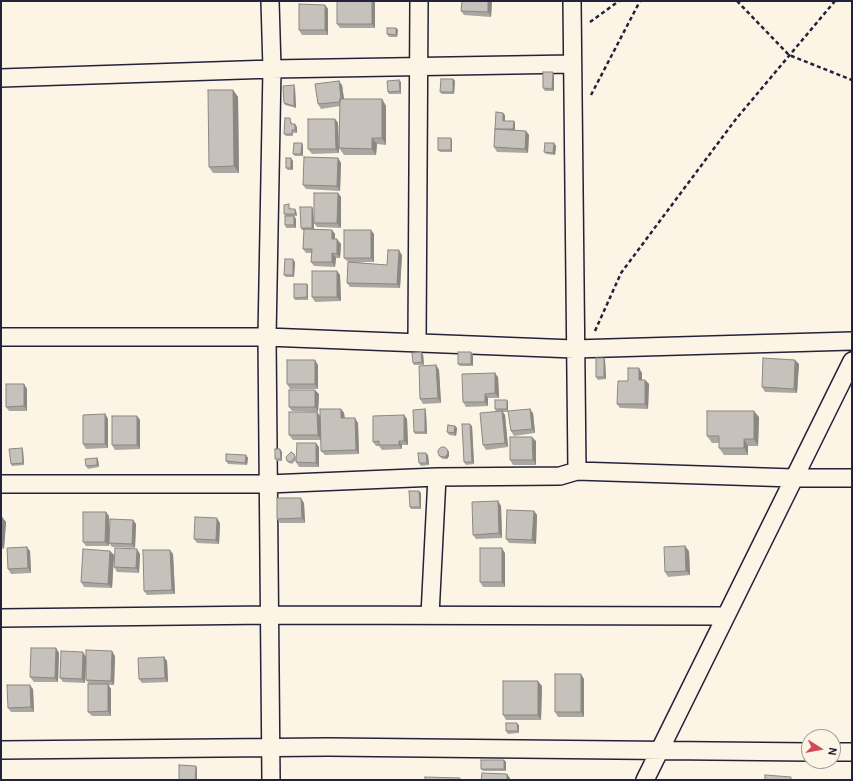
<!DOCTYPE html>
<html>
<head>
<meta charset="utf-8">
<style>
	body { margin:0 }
	#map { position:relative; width:853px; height:781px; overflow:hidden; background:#fcf5e5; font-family:Pangolin,sans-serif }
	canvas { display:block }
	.frame { position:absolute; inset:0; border:2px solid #22223b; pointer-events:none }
	.north { position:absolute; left:801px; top:729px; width:40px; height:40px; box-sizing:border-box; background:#fcf5e5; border:1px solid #a5a1a1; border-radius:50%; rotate:101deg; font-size:11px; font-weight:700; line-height:16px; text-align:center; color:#22223b }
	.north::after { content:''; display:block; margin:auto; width:14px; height:18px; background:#d1495b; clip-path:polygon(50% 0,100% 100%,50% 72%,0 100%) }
</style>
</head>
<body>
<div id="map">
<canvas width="853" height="781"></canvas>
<div class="frame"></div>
<div class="north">N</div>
</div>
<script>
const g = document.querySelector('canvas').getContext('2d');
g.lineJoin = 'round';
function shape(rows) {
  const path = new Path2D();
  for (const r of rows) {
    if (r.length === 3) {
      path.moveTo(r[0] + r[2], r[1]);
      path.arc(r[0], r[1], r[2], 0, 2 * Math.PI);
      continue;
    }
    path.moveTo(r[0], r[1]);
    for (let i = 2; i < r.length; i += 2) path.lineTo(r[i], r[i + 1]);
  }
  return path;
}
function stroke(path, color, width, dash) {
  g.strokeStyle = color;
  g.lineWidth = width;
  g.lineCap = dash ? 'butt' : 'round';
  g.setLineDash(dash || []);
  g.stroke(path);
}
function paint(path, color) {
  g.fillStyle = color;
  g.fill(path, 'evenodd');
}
const street = shape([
	[270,1,272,69,267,337,271,780],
	[1,78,272,69,572,64],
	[1,337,267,337,574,349,852,341],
	[417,342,419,1],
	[577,471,794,478,852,478],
	[1,484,268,484,437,477,560,476,577,471,572,1],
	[430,615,437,477],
	[1,618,270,615,726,616],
	[1,750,328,747,809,752],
	[833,752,852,752],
	[645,780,852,361]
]);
stroke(street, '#22223b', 20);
stroke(shape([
	[737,1,789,55,852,80],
	[590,22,619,1],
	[591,95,640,1],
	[595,331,621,273,736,119,835,1]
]), '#22223b', 2.5, [4, 3]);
stroke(street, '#fcf5e5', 17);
paint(shape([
	[375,1,375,28,340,28,337,24],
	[462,1,492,1,491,17,464,15,461,11],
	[325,5,328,9,328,35,302,35,299,30],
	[396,28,398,30,397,37,389,37,387,34],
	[554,75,554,91,545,91,543,88],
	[453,79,455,81,454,94,442,94,440,92],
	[401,82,401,94,389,94,388,92],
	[342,85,344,99,382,99,386,106,386,145,377,144,376,155,344,155,339,148,340,106,321,109,318,104],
	[295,88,296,108,285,105,284,103],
	[233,90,238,97,239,173,213,173,209,167],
	[505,115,505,121,515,123,515,130,526,131,529,135,528,153,497,152,494,147],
	[335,119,338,123,339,153,312,154,308,149],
	[291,121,292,124,297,127,297,133,293,133,293,136,286,136,284,134],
	[452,140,452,152,440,152,438,150],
	[554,143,556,146,555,155,546,154,544,152],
	[303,145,303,156,295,156,293,154],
	[291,158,293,161,293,170,288,170,286,168],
	[338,158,341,163,340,191,306,189,303,185],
	[338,193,341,197,341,228,317,227,314,223],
	[291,207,291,209,295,209,296,211,297,216,291,216,294,216,296,219,296,228,286,228,285,225,286,216,284,214],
	[312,207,313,209,314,229,332,230,335,234,335,239,341,244,340,258,336,258,335,267,314,266,311,262,312,253,306,253,303,249,304,230,302,230,301,228],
	[374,234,374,262,354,262,387,265,402,255,400,288,350,287,347,283,348,262,344,258],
	[295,262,294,277,286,277,284,275],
	[337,271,340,275,341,301,315,302,312,297],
	[307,284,308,286,308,300,295,300,294,298],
	[421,352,423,354,424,365,414,365,413,363],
	[471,352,473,355,473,366,460,366,458,364],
	[604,358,605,360,606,379,598,380,596,377],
	[799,364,797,393,765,392,762,387],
	[318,365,318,389,290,389,287,384],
	[436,365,439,370,441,403,423,404,420,399],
	[642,373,642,380,645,380,649,384,648,409,620,408,617,404,628,381],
	[498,377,499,398,488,398,488,406,466,407,463,402],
	[24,384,27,389,27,411,9,411,6,407],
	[319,394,318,412,292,411,289,407],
	[508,402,508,412,503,412,505,415,508,447,486,450,483,445,496,412,495,409],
	[341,409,344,413,345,418,358,423,359,454,325,455,321,451,321,430,321,440,293,440,289,435,317,412,320,416],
	[425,409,426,412,427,434,415,434,414,432],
	[533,413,535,433,514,436,511,431],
	[105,414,108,419,108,448,86,449,83,444],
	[404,415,407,419,408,445,402,445,402,449,382,450,379,446,376,446,373,442],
	[137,416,140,420,140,449,115,450,112,445],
	[759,417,758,446,748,446,748,455,724,455,719,448,719,443,712,443,707,436],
	[455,426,457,428,456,436,449,435,447,432],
	[472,426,474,464,466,465,464,462],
	[536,441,536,465,513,465,510,460],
	[319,447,319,467,299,467,296,462,296,460,292,464,289,463,287,461,294,454,296,458],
	[280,449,282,452,282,461,277,461,275,459],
	[23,450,24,465,12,466,11,464],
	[447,450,449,452,449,456,447,459,443,459,440,457,438,455],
	[246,455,248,458,247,465,228,464,226,461],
	[428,455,429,465,421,466,419,463],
	[97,458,98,460,99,467,88,469,86,466],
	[419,491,421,493,421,509,411,509,410,507],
	[498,501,501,506,502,538,476,539,473,535],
	[304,503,305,523,280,523,277,519],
	[534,511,537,515,536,544,509,543,506,539],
	[109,516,109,546,86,546,83,542],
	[1,517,2,517,6,522,4,549,1,548],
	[133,520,136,524,135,548,112,547,109,543],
	[220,523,219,544,197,543,194,539],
	[30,551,31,573,11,574,8,569],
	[110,551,114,555,112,588,84,587,81,582],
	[689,551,690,575,668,577,665,572],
	[505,553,505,587,483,587,480,582],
	[140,554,139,573,117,572,114,567],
	[173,554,175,594,147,595,144,591],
	[56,648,59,653,58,682,34,682,30,677],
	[115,656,114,685,108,685,111,689,111,716,92,716,88,712,89,684,86,680,86,664,85,683,63,682,60,678,86,657],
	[164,657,167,661,168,682,142,683,139,679],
	[584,679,584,717,558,717,555,712],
	[542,686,541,720,506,720,503,715],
	[33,689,34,712,11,712,8,708],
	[519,725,519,733,508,734,506,731],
	[504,760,506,762,506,771,483,771,481,769]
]), '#aaa6a1');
paint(shape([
	[372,1,375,1,375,28,372,24],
	[488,1,492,1,491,17,488,12],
	[325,5,328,9,328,35,325,30],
	[396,28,398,30,397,37,396,35],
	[553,72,554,75,554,91,552,89],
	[453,79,455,81,454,94,453,92],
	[399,80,401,82,401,94,400,91],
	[339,81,342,85,345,106,342,101],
	[294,85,295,88,296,108,294,106],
	[233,90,238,97,239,173,234,166],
	[382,99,386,106,386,145,382,138],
	[503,113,505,115,505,123,503,121],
	[335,119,338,123,339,153,336,149],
	[514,121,515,123,515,132,513,129],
	[295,124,297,127,297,133,295,130],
	[526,131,529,135,528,153,525,149],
	[372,138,377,144,376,155,372,149],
	[451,138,452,140,452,152,451,150],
	[302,143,303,145,303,156,301,154],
	[554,143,556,146,555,155,553,153],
	[291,158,293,161,293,170,291,168],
	[338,158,341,163,340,191,337,186],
	[338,193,341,197,341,228,337,223],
	[312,207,313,209,314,230,312,228],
	[295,209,296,211,297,216,295,214],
	[294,216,296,219,296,228,294,225],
	[332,230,335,234,335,244,332,239],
	[371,230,374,234,374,262,371,258],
	[337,239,341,244,340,258,337,254],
	[399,250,402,255,400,288,397,284],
	[332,253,336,258,335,267,332,262],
	[293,259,295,262,294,277,293,275],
	[337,271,340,275,341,301,337,297],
	[307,284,308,286,308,300,307,297],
	[421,352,423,354,424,365,422,362],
	[471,352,473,355,473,366,471,364],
	[604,358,605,360,606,379,604,377],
	[315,360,318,365,318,389,315,384],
	[795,360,799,364,797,393,794,389],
	[436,365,439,370,441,403,438,398],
	[639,368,642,373,642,384,639,380],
	[495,373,498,377,499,398,495,393],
	[645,380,649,384,648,409,645,404],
	[24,384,27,389,27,411,24,406],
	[1,389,2,404,1,404],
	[315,390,319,394,318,412,315,407],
	[485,394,488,398,488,406,485,402],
	[507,400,508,402,508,412,507,409],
	[341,409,344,413,345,423,341,418],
	[425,409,426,412,427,434,425,432],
	[530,409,533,413,535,433,532,429],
	[502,411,505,415,508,447,505,443],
	[754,411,759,417,758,446,754,439],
	[317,412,321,417,321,440,318,435],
	[105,414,108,419,108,448,105,444],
	[404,415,407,419,408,445,404,441],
	[137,416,140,420,140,449,137,445],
	[355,418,358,423,359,454,356,450],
	[470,424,472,426,474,464,472,462],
	[455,426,457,428,456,436,454,433],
	[532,437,536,441,536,465,533,460],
	[744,439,748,446,748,455,744,448],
	[399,441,402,445,402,449,399,445],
	[316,443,319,447,319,467,316,463],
	[22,448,23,450,24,465,23,463],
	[280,449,282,452,282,461,281,459],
	[447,450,449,452,449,456,447,459,445,457],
	[426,453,428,455,429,465,427,463],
	[246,455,248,458,247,465,245,463],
	[97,458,98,460,99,467,97,465],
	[419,491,421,493,421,509,420,507],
	[301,498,304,503,305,523,302,518],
	[498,501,501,506,502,538,499,533],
	[534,511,537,515,536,544,532,540],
	[106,512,109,516,109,546,105,542],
	[2,517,6,522,4,549,1,544],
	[217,518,220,523,219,544,216,540],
	[133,520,136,524,135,548,132,544],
	[685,546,689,551,690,575,686,571],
	[27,547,30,551,31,573,28,568],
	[502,548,505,553,505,587,502,582],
	[137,549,140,554,139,573,136,568],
	[170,550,173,554,175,594,172,590],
	[110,551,114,555,112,588,108,584],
	[56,648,59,653,58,682,55,678],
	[112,651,115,656,114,685,111,681],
	[83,652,86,657,85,683,82,679],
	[164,657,167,661,168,682,165,678],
	[581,674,584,679,584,717,581,712],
	[538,681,542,686,541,720,538,715],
	[108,684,111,689,111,716,108,711],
	[30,685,33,689,34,712,31,707],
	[517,723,519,725,519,733,518,731],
	[504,760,506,762,506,771,504,769],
	[196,766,197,768,197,780,195,780],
	[507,774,510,778,510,780,507,780]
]), '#8b8783');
const building = shape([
	[337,1,372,1,372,24,337,24,337,1],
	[462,1,488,1,488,12,461,11,462,1],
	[299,4,325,5,325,30,299,30,299,4],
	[387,28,396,28,396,35,387,34,387,28],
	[543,72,553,72,552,89,543,88,543,72],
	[441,79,453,79,453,92,440,92,441,79],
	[399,80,400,91,388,92,387,81,399,80],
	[339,81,341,99,340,99,340,102,318,104,315,84,339,81],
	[294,85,294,106,284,103,283,86,294,85],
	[208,90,233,90,234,166,209,167,208,90],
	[340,99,382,99,382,138,372,138,372,149,339,148,340,99],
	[496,112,503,113,503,121,514,121,513,129,495,129,496,112],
	[285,118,290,118,291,124,295,124,295,130,292,130,292,134,284,134,285,118],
	[308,119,335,119,336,149,308,149,308,119],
	[495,129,526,131,525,149,494,147,495,129],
	[438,138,451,138,451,150,438,150,438,138],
	[294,143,302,143,301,154,293,154,294,143],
	[545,143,554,143,553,153,544,152,545,143],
	[304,157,338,158,337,186,303,185,304,157],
	[286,158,291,158,291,168,286,168,286,158],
	[314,193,338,193,337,223,314,223,314,193],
	[289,204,289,209,295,209,295,214,284,214,284,205,289,204],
	[300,207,312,207,312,228,301,228,300,207],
	[285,216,294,216,294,225,285,225,285,216],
	[304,229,332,230,332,239,337,239,337,254,332,253,332,262,311,262,312,249,303,249,304,229],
	[344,230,371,230,371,258,344,258,344,230],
	[388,250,399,250,397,284,347,283,348,262,387,265,388,250],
	[285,259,293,259,293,275,284,275,285,259],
	[312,271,337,271,337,297,312,297,312,271],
	[294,284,307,284,307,297,294,298,294,284],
	[421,352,422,362,413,363,412,353,421,352],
	[458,352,471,352,471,364,458,364,458,352],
	[596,358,604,358,604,377,596,377,596,358],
	[763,358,795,360,794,389,762,387,763,358],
	[287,360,315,360,315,384,287,384,287,360],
	[436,365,438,398,420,399,419,366,436,365],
	[628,368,639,368,639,380,645,380,645,404,617,404,618,381,628,381,628,368],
	[495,373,495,393,485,394,485,402,463,402,462,374,495,373],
	[6,384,24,384,24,406,6,407,6,384],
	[289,390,315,390,315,407,289,407,289,390],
	[495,400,507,400,507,409,495,409,495,400],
	[320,409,341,409,341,418,355,418,356,450,321,451,320,409],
	[425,409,425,432,414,432,413,410,425,409],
	[530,409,532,429,511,431,508,411,530,409],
	[502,411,505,443,483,445,480,413,502,411],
	[707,411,754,411,754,439,744,439,744,448,719,448,719,436,707,436,707,411],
	[289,412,317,412,318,435,289,435,289,412],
	[105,414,105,444,83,444,83,415,105,414],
	[404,415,404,441,399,441,399,445,379,445,379,441,373,442,373,416,404,415],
	[112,416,137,416,137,445,112,445,112,416],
	[462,424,470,424,472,462,464,462,462,424],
	[448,425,455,426,454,433,447,432,448,425],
	[510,437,532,437,533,460,510,460,510,437],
	[297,443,316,443,316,463,296,462,297,443],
	[443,452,5],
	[22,448,23,463,11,464,9,449,22,448],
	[275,449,280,449,281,459,275,459,275,449],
	[291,452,294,454,295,457,291,462,287,461,286,457,291,452],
	[418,453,426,453,427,463,419,463,418,453],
	[226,454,246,455,245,463,226,461,226,454],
	[97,458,97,465,86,466,85,459,97,458],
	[409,491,419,491,420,507,410,507,409,491],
	[277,498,301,498,302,518,277,519,277,498],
	[498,501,499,533,473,535,472,502,498,501],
	[507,510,534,511,532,540,506,539,507,510],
	[83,512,106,512,105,542,83,542,83,512],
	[1,517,2,517,1,542,1,517],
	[195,517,217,518,216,540,194,539,195,517],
	[110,519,133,520,132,544,109,543,110,519],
	[685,546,686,571,665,572,664,547,685,546],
	[27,547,28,568,8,569,7,548,27,547],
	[115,548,137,549,136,568,114,567,115,548],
	[480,548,502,548,502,582,480,582,480,548],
	[83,549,110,551,108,584,81,582,83,549],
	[143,550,170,550,172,590,144,591,143,550],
	[31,648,56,648,55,678,30,677,31,648],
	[86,650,112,651,111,681,86,680,86,650],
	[61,651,83,652,82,679,60,678,61,651],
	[164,657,165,678,139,679,138,658,164,657],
	[555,674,581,674,581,712,555,712,555,674],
	[503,681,538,681,538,715,503,715,503,681],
	[88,684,108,684,108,711,88,712,88,684],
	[7,685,30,685,31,707,8,708,7,685],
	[506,723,517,723,518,731,506,731,506,723],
	[481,760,504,760,504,769,481,769,481,760],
	[179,765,196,766,195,780,179,780,179,765],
	[482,773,507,774,507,780,481,780,482,773],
	[765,775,791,777,791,780,765,780,765,775],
	[425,777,460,778,460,780,425,780,425,777]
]);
paint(building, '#c6c1bb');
stroke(building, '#8b8783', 1);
</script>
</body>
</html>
